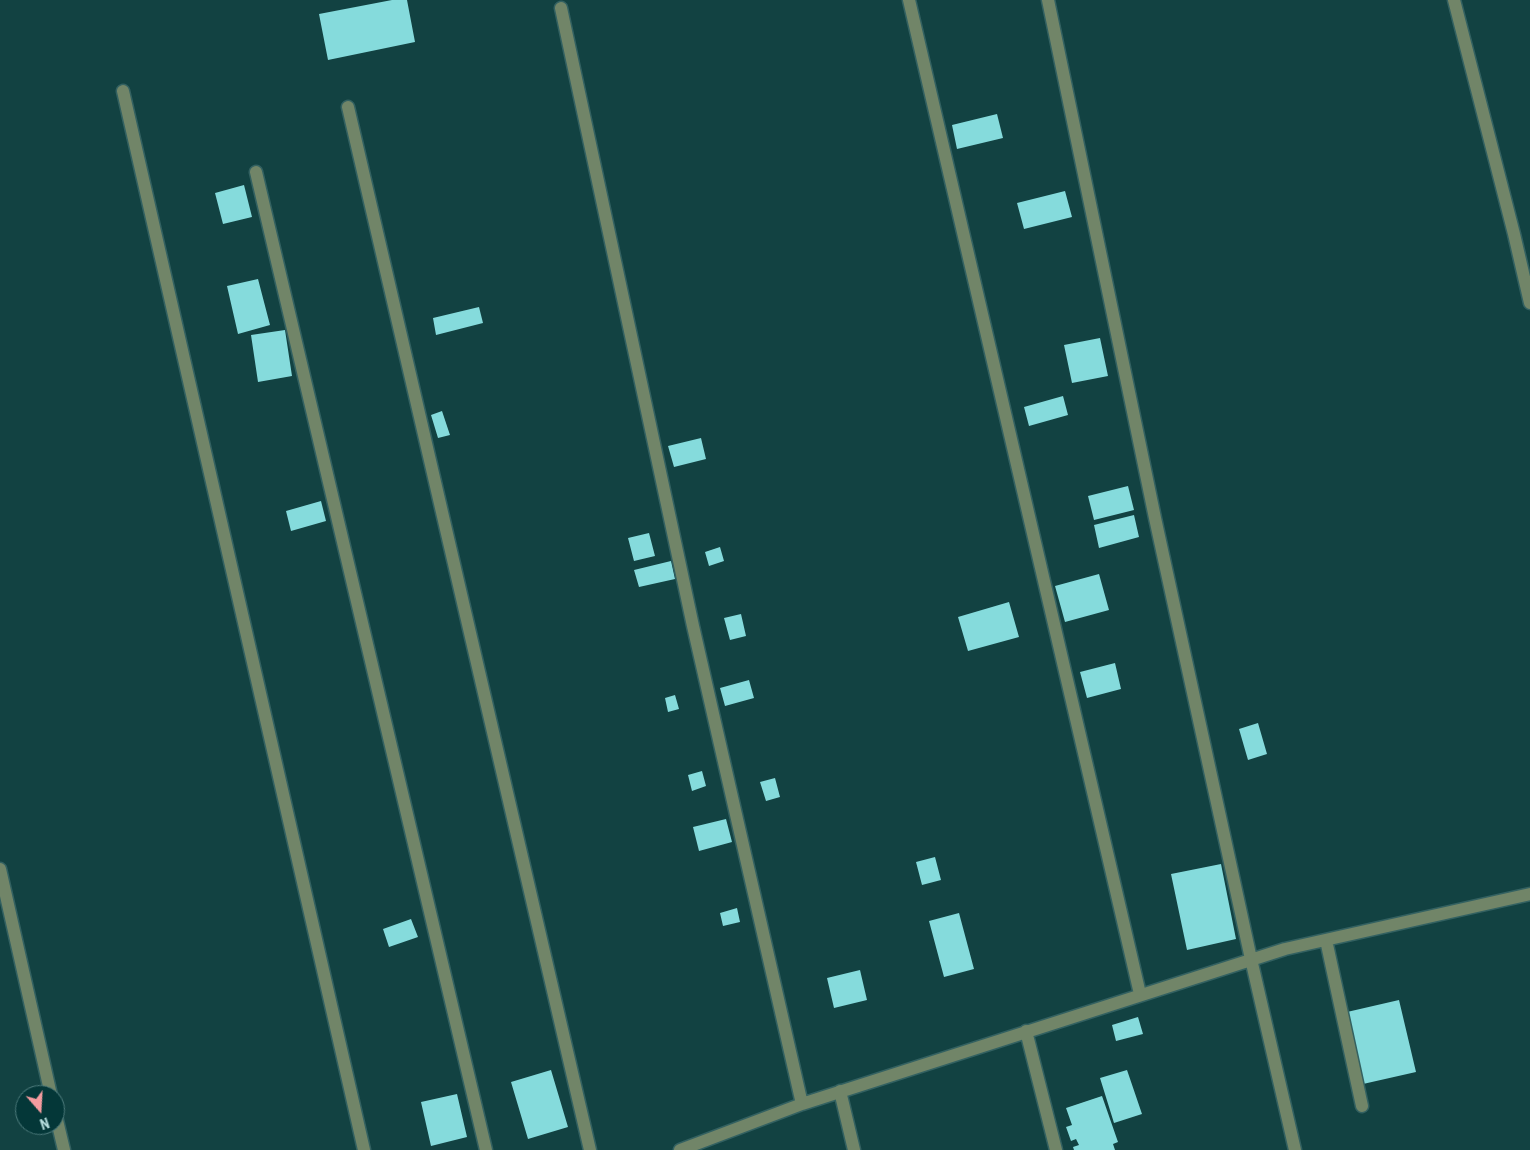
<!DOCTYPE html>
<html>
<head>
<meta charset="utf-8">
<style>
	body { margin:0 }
	#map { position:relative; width:1530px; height:1150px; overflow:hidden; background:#124242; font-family:"Roboto Condensed",sans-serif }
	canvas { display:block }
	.north { position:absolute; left:15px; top:1085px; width:50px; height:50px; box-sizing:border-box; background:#043738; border:1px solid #4c7a7b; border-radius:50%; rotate:161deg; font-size:14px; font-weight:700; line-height:20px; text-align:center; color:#b7dfdf }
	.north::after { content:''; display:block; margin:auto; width:18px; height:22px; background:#f49b9f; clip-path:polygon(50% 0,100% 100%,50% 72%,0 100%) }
</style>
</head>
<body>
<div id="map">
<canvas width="1530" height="1150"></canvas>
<div class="north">N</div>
</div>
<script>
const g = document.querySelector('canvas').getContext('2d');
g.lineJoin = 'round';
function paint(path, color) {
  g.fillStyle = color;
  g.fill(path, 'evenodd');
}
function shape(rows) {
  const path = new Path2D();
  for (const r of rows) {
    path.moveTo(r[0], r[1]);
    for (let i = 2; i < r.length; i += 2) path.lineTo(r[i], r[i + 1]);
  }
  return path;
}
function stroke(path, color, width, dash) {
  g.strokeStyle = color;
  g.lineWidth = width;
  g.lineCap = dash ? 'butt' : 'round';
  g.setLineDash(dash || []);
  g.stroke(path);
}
paint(shape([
	[392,0,407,0,415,42,328,60,319,14],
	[997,114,1003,138,957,149,952,125],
	[244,185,252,217,223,224,215,193],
	[1065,191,1072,217,1024,229,1017,203],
	[258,279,270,325,238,334,227,286],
	[479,307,483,323,436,335,433,318],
	[285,330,292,376,258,382,251,335],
	[1100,338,1108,376,1072,383,1064,345],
	[1063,396,1068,415,1029,426,1024,407],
	[442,411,450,435,438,438,431,415],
	[701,438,706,459,674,467,668,446],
	[1128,486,1134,510,1094,520,1088,496],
	[321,501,326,521,291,531,286,511],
	[1134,515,1139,537,1099,548,1094,525],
	[649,533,655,556,634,561,628,538],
	[720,547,724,561,709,566,705,552],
	[671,561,675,579,639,587,634,570],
	[1099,574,1109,610,1065,622,1055,586],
	[1009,602,1019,637,968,651,958,617],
	[741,614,746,636,730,640,724,618],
	[1115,663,1121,689,1087,698,1080,672],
	[749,680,754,698,725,706,720,688],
	[675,695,679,709,668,712,665,698],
	[1258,723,1267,754,1248,760,1239,729],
	[702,771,706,786,692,791,688,775],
	[775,778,780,797,766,801,760,782],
	[726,819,732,842,699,851,693,827],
	[935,857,941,880,922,885,916,862],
	[1221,864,1236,939,1187,950,1171,874],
	[737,908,740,922,723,926,720,913],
	[959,913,974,969,944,977,929,921],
	[411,919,418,937,389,947,383,929],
	[860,970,867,1000,834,1008,827,978],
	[1399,1000,1416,1072,1363,1084,1347,1012],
	[1138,1017,1143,1034,1116,1041,1112,1025],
	[551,1070,568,1127,528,1139,511,1082],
	[1127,1070,1142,1114,1114,1123,1100,1078],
	[457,1094,467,1137,431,1146,421,1102],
	[1102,1096,1118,1142,1113,1144,1115,1150,1074,1150,1073,1147,1079,1145,1076,1139,1071,1141,1066,1127,1072,1125,1066,1108]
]), '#85dbdc');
const minor = shape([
	[909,0,1140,994],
	[1048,0,1155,518,1251,959,1295,1150],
	[1454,0,1514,234,1530,303],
	[561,8,693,626,802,1104],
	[123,91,364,1150],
	[348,107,590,1150],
	[256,172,486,1150],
	[0,869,51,1095],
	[1326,940,1362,1106],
	[1026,1031,1056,1150],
	[840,1091,854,1150],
	[55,1112,64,1150],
	[680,1150,802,1104,1285,949,1530,894]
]);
stroke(minor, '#336161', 15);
stroke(minor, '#718568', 12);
</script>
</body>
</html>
